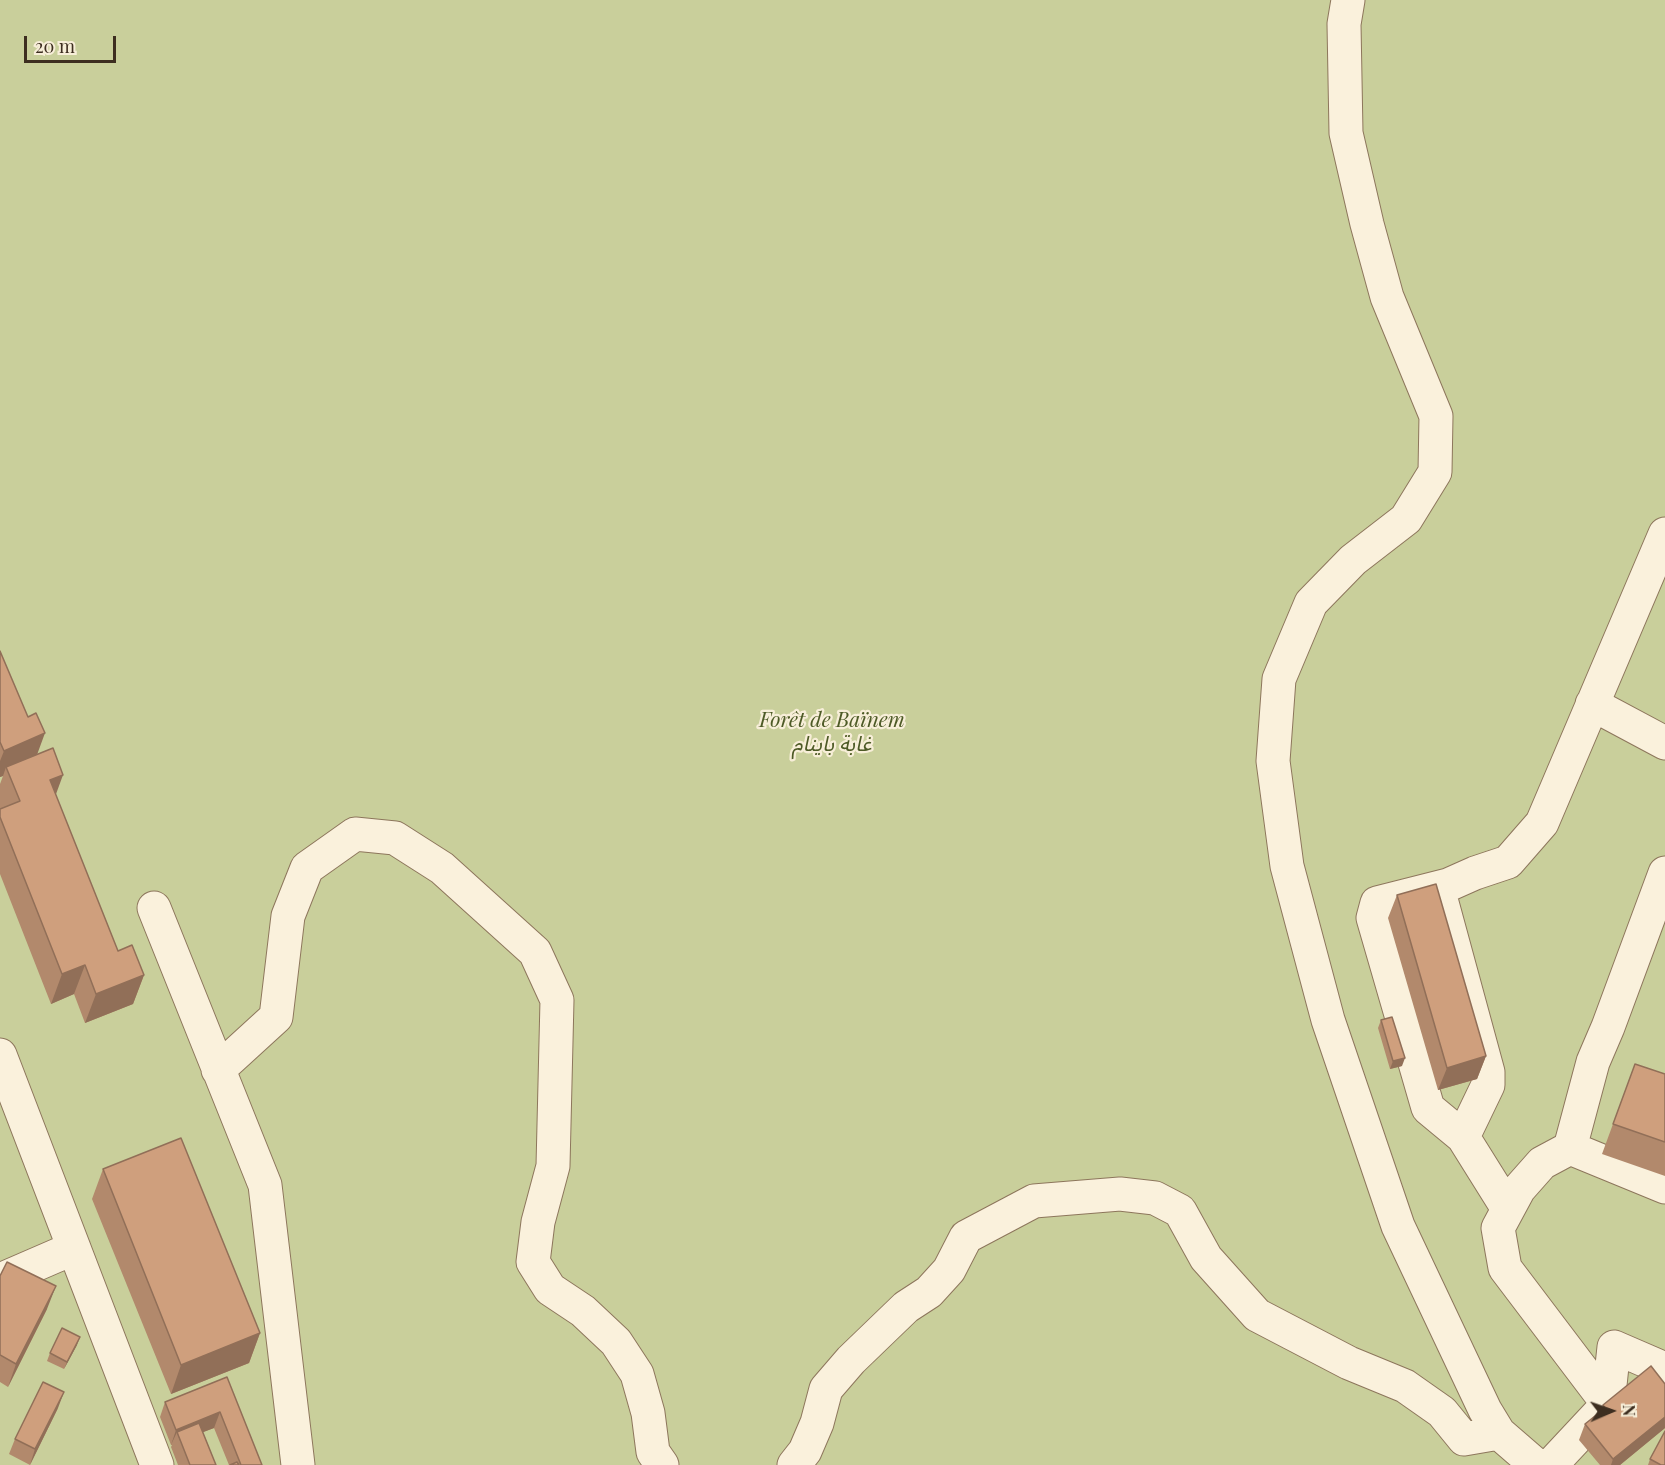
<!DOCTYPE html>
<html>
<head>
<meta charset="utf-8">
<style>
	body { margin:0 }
	#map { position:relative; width:1665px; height:1465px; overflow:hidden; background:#f0e4c8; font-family:"Playfair Display",serif }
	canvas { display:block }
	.north { position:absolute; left:1581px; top:1381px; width:60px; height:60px; -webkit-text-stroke:4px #f7eed8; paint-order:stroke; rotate:88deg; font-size:16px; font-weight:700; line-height:24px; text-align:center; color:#3d2e20 }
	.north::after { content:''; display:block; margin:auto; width:21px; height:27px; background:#3d2e20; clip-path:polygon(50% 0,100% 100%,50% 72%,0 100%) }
	.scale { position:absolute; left:24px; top:36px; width:92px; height:27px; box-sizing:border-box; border:3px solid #3d2e20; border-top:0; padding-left:8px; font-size:18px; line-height:21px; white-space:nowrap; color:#3d2e20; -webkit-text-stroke:4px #f7eed8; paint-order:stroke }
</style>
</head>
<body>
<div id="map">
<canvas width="1665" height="1465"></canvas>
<div class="north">N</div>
<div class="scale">20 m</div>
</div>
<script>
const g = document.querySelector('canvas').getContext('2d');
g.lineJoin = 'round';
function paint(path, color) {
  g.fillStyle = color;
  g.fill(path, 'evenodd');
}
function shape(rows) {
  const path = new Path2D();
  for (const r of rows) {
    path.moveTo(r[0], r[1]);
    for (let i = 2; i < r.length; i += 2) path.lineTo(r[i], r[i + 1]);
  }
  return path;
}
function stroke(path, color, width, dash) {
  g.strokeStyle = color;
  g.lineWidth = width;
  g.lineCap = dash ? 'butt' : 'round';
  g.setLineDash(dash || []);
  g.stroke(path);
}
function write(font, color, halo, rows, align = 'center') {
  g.font = font + ' "Playfair Display","Noto Sans Arabic",serif';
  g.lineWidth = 4.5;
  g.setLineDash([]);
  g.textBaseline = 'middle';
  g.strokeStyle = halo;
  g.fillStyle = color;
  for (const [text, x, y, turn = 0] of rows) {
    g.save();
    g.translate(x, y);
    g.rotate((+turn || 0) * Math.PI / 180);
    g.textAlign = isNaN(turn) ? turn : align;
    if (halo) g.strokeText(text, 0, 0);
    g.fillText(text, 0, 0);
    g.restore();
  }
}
paint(shape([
	[0,0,1665,0,1665,1465,0,1465]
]), '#c9cf9b');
const minor = shape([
	[1348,0,1344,24,1346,133,1367,224,1387,297,1436,416,1435,472,1406,519,1353,560,1311,603,1279,679,1273,761,1287,866,1328,1020,1398,1226,1485,1410,1499,1433,1536,1465],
	[1592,704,1665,743],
	[1438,888,1488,1072,1488,1085,1463,1137],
	[154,908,265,1185,298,1465],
	[0,1055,157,1465],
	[218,1070,276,1017,288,916,307,868,355,834,395,838,442,868,535,952,557,1000,553,1166,538,1222,533,1262,550,1289,583,1311,616,1342,637,1374,648,1413,653,1452,662,1465],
	[1570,1148,1593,1062,1608,1027,1665,873],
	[1508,1209,1463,1137,1428,1108,1373,918,1377,903,1448,885,1475,873,1508,862,1542,823,1665,534],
	[0,1280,74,1248],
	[1608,1404,1614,1347,1665,1369],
	[794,1465,805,1451,817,1423,826,1389,851,1360,906,1307,929,1292,949,1270,966,1237,1034,1201,1120,1194,1155,1198,1180,1211,1206,1258,1257,1315,1349,1363,1405,1386,1442,1412,1464,1439,1499,1433],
	[1551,1465,1608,1404,1505,1268,1498,1228,1519,1189,1542,1163,1570,1148,1665,1187]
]);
stroke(minor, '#8d765c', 35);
stroke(minor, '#faf1dc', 33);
paint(shape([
	[0,651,37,754,56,795,118,951,144,975,133,1004,85,1023,74,994,51,1004,0,874,0,784,3,776,0,777],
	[1397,895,1486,1056,1477,1079,1438,1090,1388,918],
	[1381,1020,1402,1066,1390,1069,1378,1028],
	[1635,1064,1665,1074,1665,1176,1602,1154],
	[103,1169,260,1333,249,1363,171,1394,92,1199],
	[0,1276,47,1309,8,1387,0,1382],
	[77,1345,64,1369,47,1361,50,1353],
	[227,1377,262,1465,229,1465,214,1428,203,1432,216,1465,178,1465,171,1447,172,1445,171,1445,160,1417,165,1402],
	[1603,1405,1665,1428,1620,1465,1600,1465,1579,1440,1585,1424,1600,1412],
	[58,1408,30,1465,9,1454,15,1439],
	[1650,1459,1665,1465,1648,1465]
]), '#b2896c');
paint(shape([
	[45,733,34,763,6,767,3,776,0,777,0,761,4,751],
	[63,775,52,805,50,780],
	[85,965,74,994,51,1004,62,974],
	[144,975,133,1004,85,1023,96,994],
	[1486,1056,1477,1079,1438,1090,1447,1068],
	[1405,1058,1402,1066,1390,1069,1393,1061],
	[56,1286,47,1309,8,1387,16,1364],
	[260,1333,249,1363,171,1394,181,1365],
	[80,1337,77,1345,64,1369,67,1362],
	[64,1392,58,1408,30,1465,35,1449],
	[220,1412,214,1428,180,1441,177,1432,171,1445,176,1430],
	[1665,1417,1665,1428,1620,1465,1611,1465,1613,1459]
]), '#916f58');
const building = shape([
	[0,651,28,717,36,713,45,733,4,751,0,742,0,651],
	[53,748,63,775,50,780,118,951,132,945,144,975,96,994,85,965,62,974,0,817,0,809,20,801,6,767,53,748],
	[1436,884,1486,1056,1447,1068,1397,895,1436,884],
	[1392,1017,1405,1058,1393,1061,1381,1020,1392,1017],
	[1635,1064,1665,1074,1665,1142,1613,1124,1635,1064],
	[181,1138,260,1333,181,1365,103,1169,181,1138],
	[7,1262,56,1286,16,1364,0,1355,0,1276,7,1262],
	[62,1328,80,1337,67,1362,50,1353,62,1328],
	[1651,1366,1665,1384,1665,1417,1613,1459,1585,1424,1605,1408,1603,1405,1651,1366],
	[227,1377,262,1465,241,1465,220,1412,176,1430,165,1402,227,1377],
	[43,1382,64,1392,35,1449,15,1439,43,1382],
	[199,1423,216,1465,190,1465,177,1432,199,1423],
	[1665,1431,1665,1465,1661,1465,1650,1459,1665,1431],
	[237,1462,239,1465,230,1465,237,1462]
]);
paint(building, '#cf9f7d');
stroke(building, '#916f58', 1.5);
write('italic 21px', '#4d5a26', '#f7eed8', [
	["Forêt de Baïnem",832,720],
	["غابة باينام",832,744]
]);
</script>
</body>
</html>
